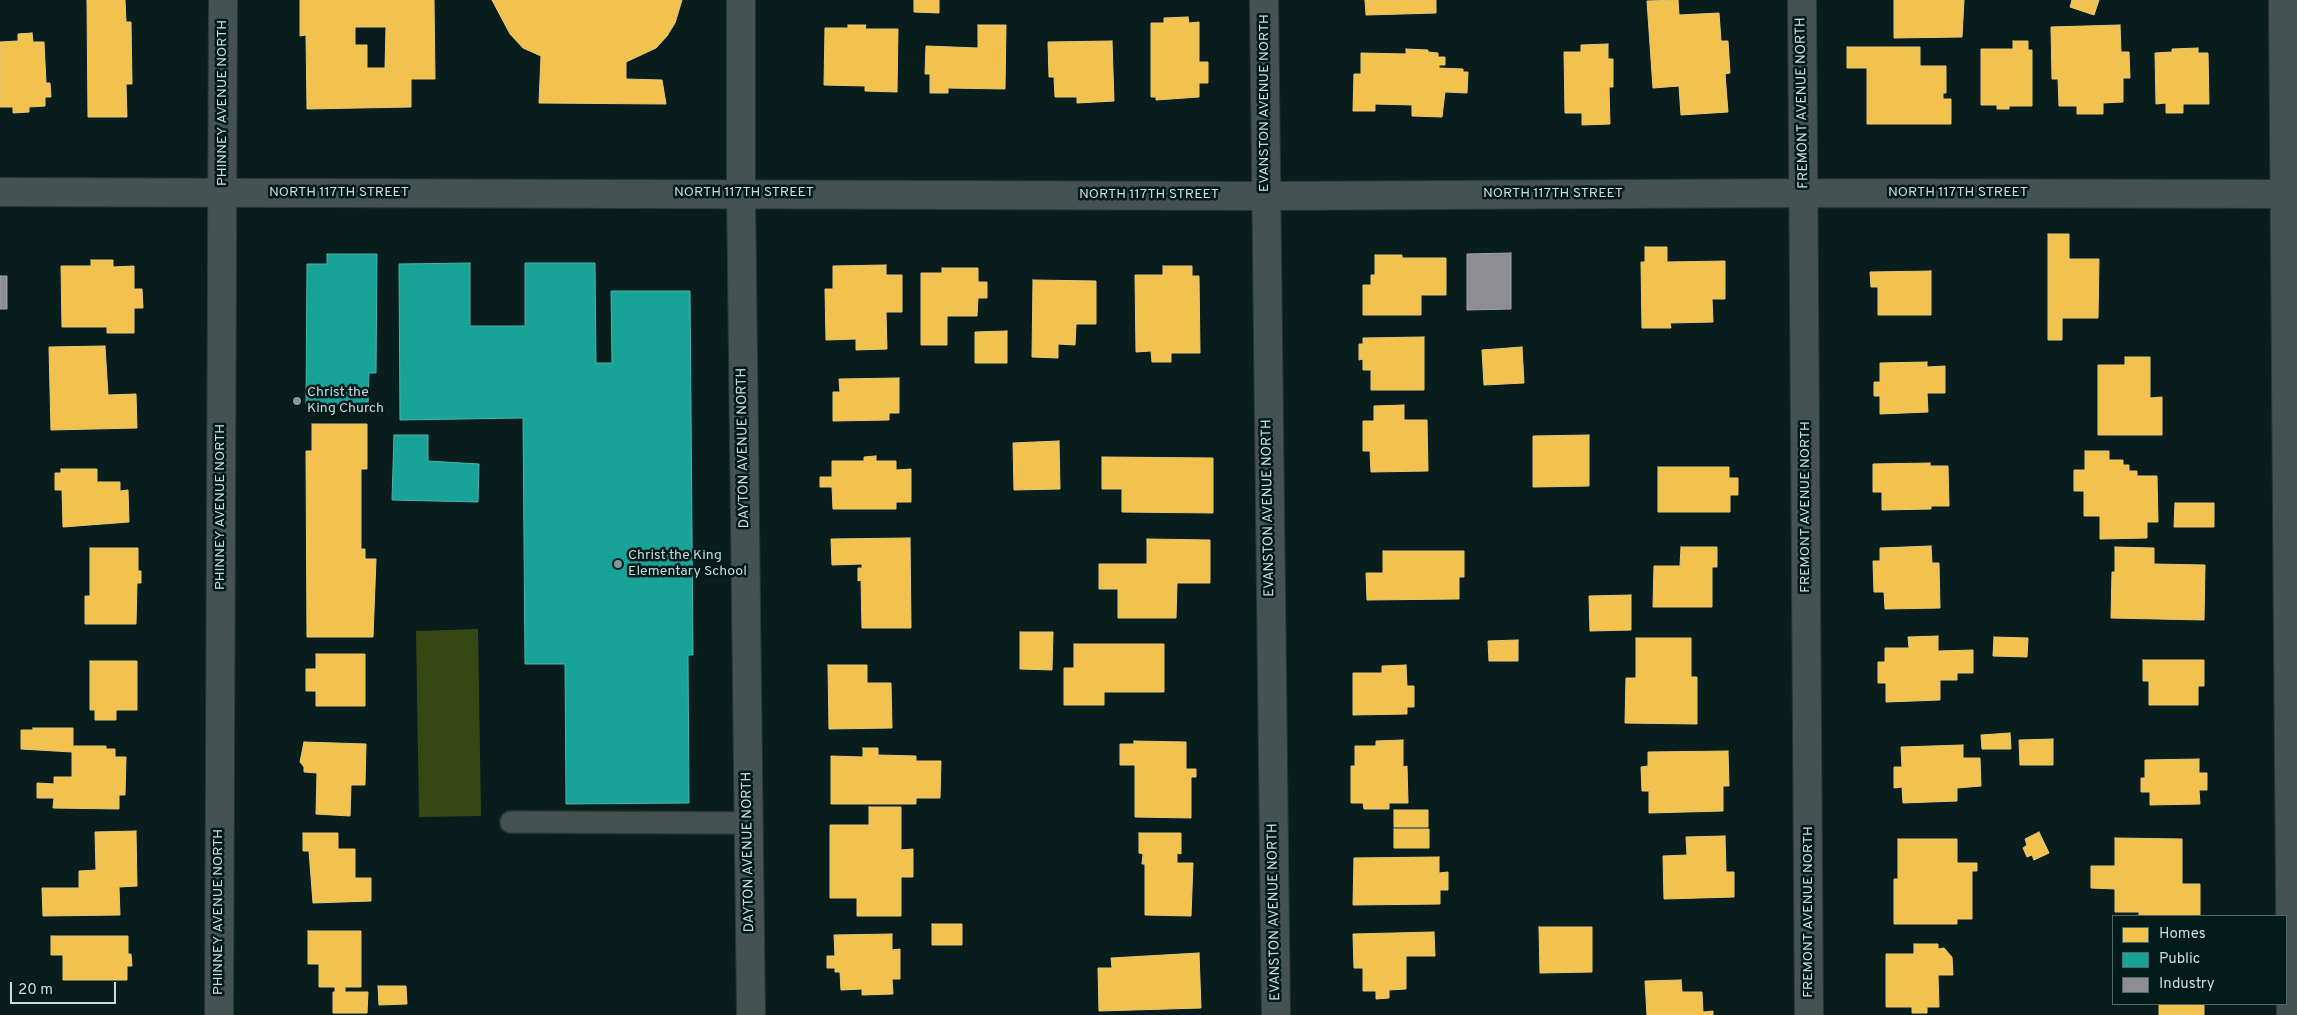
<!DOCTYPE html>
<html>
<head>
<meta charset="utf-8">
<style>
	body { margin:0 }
	#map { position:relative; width:2297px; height:1015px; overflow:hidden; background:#0a1d1d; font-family:Overpass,sans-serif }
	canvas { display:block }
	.legend { position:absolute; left:2112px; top:915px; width:175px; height:90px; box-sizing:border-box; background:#021b1a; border:1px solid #526867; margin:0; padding:6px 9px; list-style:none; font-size:15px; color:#c9dbdb }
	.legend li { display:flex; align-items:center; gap:10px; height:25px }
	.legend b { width:25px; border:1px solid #526867 }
	.scale { position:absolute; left:10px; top:982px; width:106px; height:22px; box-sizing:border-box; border:2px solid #c9dbdb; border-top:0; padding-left:6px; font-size:15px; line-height:18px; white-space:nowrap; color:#c9dbdb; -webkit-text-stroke:4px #021b1a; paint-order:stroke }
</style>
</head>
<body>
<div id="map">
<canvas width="2297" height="1015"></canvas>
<ul class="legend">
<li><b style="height:14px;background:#f2c14e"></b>Homes</li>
<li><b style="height:14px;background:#17a398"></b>Public</li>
<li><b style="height:14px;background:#8d8d92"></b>Industry</li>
</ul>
<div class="scale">20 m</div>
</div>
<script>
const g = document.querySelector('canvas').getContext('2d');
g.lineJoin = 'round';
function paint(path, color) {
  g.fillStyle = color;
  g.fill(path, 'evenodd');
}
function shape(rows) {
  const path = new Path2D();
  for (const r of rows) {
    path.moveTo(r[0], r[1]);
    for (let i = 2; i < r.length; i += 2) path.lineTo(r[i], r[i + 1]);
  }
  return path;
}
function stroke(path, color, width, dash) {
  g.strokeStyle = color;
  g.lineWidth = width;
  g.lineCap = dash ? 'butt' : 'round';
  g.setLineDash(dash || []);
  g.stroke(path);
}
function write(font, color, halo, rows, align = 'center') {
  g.font = font + ' Overpass,sans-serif';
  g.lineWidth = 5;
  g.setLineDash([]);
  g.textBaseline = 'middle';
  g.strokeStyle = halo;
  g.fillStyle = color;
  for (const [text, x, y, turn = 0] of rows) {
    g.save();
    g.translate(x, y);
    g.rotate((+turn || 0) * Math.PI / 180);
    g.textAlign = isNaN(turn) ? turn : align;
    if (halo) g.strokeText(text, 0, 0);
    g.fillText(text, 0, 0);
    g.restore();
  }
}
paint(shape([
	[478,629,481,816,419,817,416,631]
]), '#364713');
const homes = shape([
	[87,0,125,0,126,22,131,22,132,84,126,84,127,117,88,117,87,0],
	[300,0,434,0,435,79,411,79,411,107,307,109,306,35,300,36,300,0],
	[355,27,386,27,385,68,367,68,367,45,355,45,355,27],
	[492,0,682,0,675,23,667,36,656,48,626,62,626,79,662,80,666,104,539,103,541,56,523,48,510,34,492,0],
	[914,0,939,0,939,13,914,12,914,0],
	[1365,0,1436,0,1436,13,1366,15,1365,0],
	[1678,0,1679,15,1719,13,1721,41,1728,41,1730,73,1725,74,1728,112,1681,115,1679,86,1653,88,1647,1,1678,0],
	[1894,0,1964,0,1962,37,1894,38,1894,0],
	[2072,0,2099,0,2094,15,2070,7,2072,0],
	[1188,17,1189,23,1199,22,1199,62,1208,62,1208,83,1199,83,1199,97,1156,100,1156,97,1151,97,1151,23,1164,23,1164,18,1188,17],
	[848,25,866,25,865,29,898,29,897,92,865,91,865,86,824,85,825,28,848,28,848,25],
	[978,25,1006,25,1005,89,948,88,948,93,930,93,930,74,925,74,926,46,978,48,978,25],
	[2120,25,2121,52,2129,52,2130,78,2123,78,2123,102,2103,103,2103,114,2077,114,2077,106,2059,106,2058,79,2052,79,2051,27,2120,25],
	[32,33,33,42,44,42,46,83,50,83,51,97,45,97,45,106,29,107,29,112,13,113,13,107,0,107,0,42,18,41,18,34,32,33],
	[1112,41,1114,101,1077,103,1077,97,1055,97,1054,77,1049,77,1048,42,1112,41],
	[2013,41,2028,41,2028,50,2032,50,2032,106,2009,106,2009,109,1997,109,1997,105,1981,105,1981,49,2013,49,2013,41],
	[1608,44,1608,59,1613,59,1613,87,1609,87,1610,124,1582,125,1582,113,1565,113,1564,52,1581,52,1581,45,1608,44],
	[1847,47,1920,47,1920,66,1946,66,1946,93,1943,93,1943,99,1951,99,1951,124,1867,124,1867,68,1847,68,1847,47],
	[2198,48,2198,53,2208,53,2209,104,2183,104,2183,113,2166,113,2166,103,2156,104,2155,53,2172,52,2172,49,2198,48],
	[1406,49,1428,50,1428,52,1438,53,1438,57,1445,57,1445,65,1439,65,1439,68,1463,69,1463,72,1468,72,1467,93,1445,92,1442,117,1412,116,1412,105,1375,104,1375,111,1353,111,1354,74,1361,74,1361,53,1406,54,1406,49],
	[2048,234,2069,234,2069,259,2099,259,2098,318,2062,318,2062,340,2048,340,2048,234],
	[1645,247,1667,247,1667,262,1725,261,1725,299,1712,299,1713,322,1670,323,1671,328,1642,328,1641,262,1645,262,1645,247],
	[1375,255,1402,255,1402,258,1446,258,1446,295,1421,295,1421,315,1363,315,1363,285,1371,285,1371,275,1375,275,1375,255],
	[91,260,113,260,113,267,134,266,134,289,142,289,143,308,134,308,134,333,107,333,107,327,62,327,61,266,91,266,91,260],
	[886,265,886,275,902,275,902,312,886,312,887,349,856,350,856,339,826,340,825,289,833,289,833,266,886,265],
	[1163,266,1192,266,1192,276,1199,276,1200,353,1171,353,1171,362,1152,362,1151,351,1136,352,1135,275,1163,275,1163,266],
	[942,268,978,268,978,282,987,282,987,298,978,298,977,316,947,316,947,345,921,345,921,273,942,273,942,268],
	[1931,271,1931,315,1878,315,1878,287,1871,287,1870,272,1931,271],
	[1033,280,1096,281,1096,324,1076,324,1075,345,1058,344,1058,358,1032,357,1033,280],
	[1007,331,1007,363,975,363,975,332,1007,331],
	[1424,337,1424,390,1371,390,1371,370,1363,370,1363,359,1359,360,1359,344,1363,344,1363,338,1424,337],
	[105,346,108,395,136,394,137,428,51,430,49,347,105,346],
	[1522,347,1524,383,1484,385,1482,350,1522,347],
	[2125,357,2150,357,2150,398,2162,397,2162,435,2098,435,2098,365,2125,365,2125,357],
	[1927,362,1927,367,1945,366,1945,393,1927,393,1928,412,1880,414,1880,396,1874,396,1874,382,1880,382,1880,363,1927,362],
	[899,378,899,413,889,413,889,420,833,421,833,392,840,392,839,379,899,378],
	[1404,405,1404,420,1427,420,1428,471,1371,472,1370,451,1363,451,1363,421,1374,421,1374,406,1404,405],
	[312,424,367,424,367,469,361,469,361,549,365,549,365,559,376,559,373,637,307,637,306,451,312,451,312,424],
	[1589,435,1589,486,1533,487,1533,436,1589,435],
	[1059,441,1060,489,1014,490,1013,443,1059,441],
	[2085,451,2109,451,2109,460,2123,460,2123,465,2129,465,2129,471,2137,471,2137,476,2157,476,2158,522,2147,522,2147,538,2100,539,2100,516,2084,516,2084,491,2074,491,2074,470,2085,470,2085,451],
	[876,456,876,461,896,461,896,470,911,469,911,502,896,502,896,509,833,509,832,487,820,487,820,477,832,477,832,461,864,461,864,457,876,456],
	[1102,457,1213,458,1213,513,1122,512,1122,489,1102,489,1102,457],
	[1930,463,1930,466,1948,466,1949,506,1931,506,1931,509,1882,510,1882,492,1873,492,1873,464,1930,463],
	[1658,467,1729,467,1729,478,1738,478,1738,495,1730,495,1730,512,1658,512,1658,467],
	[61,469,97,469,97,482,120,482,120,491,128,490,129,522,63,527,62,490,55,490,55,473,61,473,61,469],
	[2175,503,2214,503,2214,527,2174,527,2175,503],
	[910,538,911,628,862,628,861,580,858,581,858,568,862,568,862,564,832,565,831,539,910,538],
	[1147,539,1210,540,1210,583,1177,583,1176,618,1118,618,1118,589,1099,589,1099,564,1147,564,1147,539],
	[1931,546,1932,563,1939,563,1940,608,1885,609,1884,592,1874,592,1873,561,1880,561,1880,548,1931,546],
	[1681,547,1717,547,1717,567,1712,567,1712,607,1653,607,1654,566,1680,566,1681,547],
	[2115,547,2154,548,2154,564,2205,565,2204,620,2111,618,2112,572,2115,572,2115,547],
	[90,548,138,548,138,571,141,571,141,583,137,583,136,624,85,624,85,596,90,596,90,548],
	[1383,551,1464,551,1464,577,1459,577,1459,599,1367,600,1366,573,1383,573,1383,551],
	[1631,595,1631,630,1590,631,1589,596,1631,595],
	[1020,632,1053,632,1052,670,1020,669,1020,632],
	[1938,636,1938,651,1973,650,1973,673,1957,673,1957,680,1940,680,1940,700,1886,702,1886,683,1878,683,1878,662,1885,662,1885,648,1909,648,1908,637,1938,636],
	[1994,637,2028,638,2027,657,1993,656,1994,637],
	[1636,638,1691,638,1691,677,1697,677,1697,724,1625,723,1626,678,1636,678,1636,638],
	[1518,640,1518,661,1489,661,1488,641,1518,640],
	[1074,644,1164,644,1164,692,1104,692,1104,705,1064,705,1064,668,1074,668,1074,644],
	[316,654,365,654,365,706,316,706,316,691,306,691,306,669,316,669,316,654],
	[2143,660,2204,660,2204,686,2198,686,2198,705,2149,705,2149,681,2143,681,2143,660],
	[90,661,137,661,137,710,116,710,116,720,95,720,95,710,90,710,90,661],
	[828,665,867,665,867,683,891,683,892,728,829,729,828,665],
	[1406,665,1407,686,1414,686,1414,707,1407,707,1407,714,1353,715,1353,673,1382,673,1382,666,1406,665],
	[33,728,73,728,73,746,106,746,106,749,115,749,115,757,126,757,125,795,119,795,119,809,53,808,54,798,37,798,37,783,54,784,54,777,72,777,72,752,21,749,21,730,33,730,33,728],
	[2010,733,2011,749,1982,749,1981,735,2010,733],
	[2053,739,2053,765,2020,765,2019,740,2053,739],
	[1403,740,1403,767,1407,766,1408,803,1389,803,1389,809,1364,809,1363,803,1351,803,1351,766,1355,766,1355,746,1376,746,1376,741,1403,740],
	[1134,741,1186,742,1186,769,1196,769,1196,777,1191,777,1191,818,1135,817,1135,765,1120,765,1120,744,1134,744,1134,741],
	[304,742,366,744,365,785,351,785,350,816,316,814,317,773,304,772,304,767,300,762,304,742],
	[1963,745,1963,758,1980,758,1981,786,1957,788,1957,801,1903,803,1902,787,1894,788,1894,767,1902,767,1901,747,1963,745],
	[863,748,878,748,878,755,916,756,916,761,941,761,940,798,916,798,916,804,831,804,831,756,863,757,863,748],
	[1728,751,1729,786,1723,786,1723,811,1649,813,1649,791,1642,791,1641,767,1648,766,1648,752,1728,751],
	[2199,759,2199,773,2207,773,2207,790,2199,790,2200,804,2150,805,2150,792,2141,792,2141,778,2145,778,2145,760,2199,759],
	[869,807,901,807,901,850,913,849,913,877,901,877,901,916,857,916,857,898,830,898,830,825,869,825,869,807],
	[1394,810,1428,810,1428,827,1394,827,1394,810],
	[1394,829,1429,829,1429,848,1394,848,1394,829],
	[136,831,137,886,119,887,120,915,43,916,42,888,79,888,79,871,96,870,95,832,136,831],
	[2039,832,2049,853,2034,860,2032,855,2027,857,2023,848,2027,845,2025,839,2039,832],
	[303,833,338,833,338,849,355,849,355,878,371,878,371,901,313,903,309,851,303,851,303,833],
	[1139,833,1181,833,1181,854,1177,853,1177,863,1193,863,1191,916,1145,915,1145,864,1142,864,1143,854,1139,853,1139,833],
	[1725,836,1726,872,1734,872,1734,897,1664,899,1663,856,1687,855,1686,837,1725,836],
	[2115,838,2182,839,2182,884,2200,884,2200,916,2139,916,2139,912,2115,912,2115,889,2091,888,2091,866,2115,866,2115,838],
	[1898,839,1957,839,1957,863,1977,863,1977,871,1972,871,1972,919,1957,919,1957,924,1894,924,1894,879,1898,879,1898,839],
	[1439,857,1439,873,1448,872,1448,890,1440,890,1440,904,1353,905,1354,858,1439,857],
	[932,924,962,924,962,945,932,945,932,924],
	[1539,927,1592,927,1592,972,1540,973,1539,927],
	[308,931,361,931,361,987,345,987,345,992,368,992,367,1013,333,1013,333,992,335,992,335,987,319,987,319,964,308,964,308,931],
	[1434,932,1435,956,1406,956,1406,989,1389,990,1389,998,1376,999,1376,991,1363,991,1363,968,1354,968,1353,934,1434,932],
	[892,934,892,950,900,949,900,979,892,979,893,994,862,995,862,989,841,990,840,972,835,972,835,968,827,968,827,956,835,956,834,935,892,934],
	[51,936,128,936,128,954,131,954,132,966,127,966,127,980,63,980,63,955,51,955,51,936],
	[1914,944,1938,944,1938,949,1944,948,1952,957,1953,975,1938,975,1939,1007,1927,1007,1927,1013,1912,1013,1912,1007,1886,1007,1886,954,1914,954,1914,944],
	[1199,953,1201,1008,1099,1011,1098,968,1112,968,1111,958,1199,953],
	[1681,980,1682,992,1702,992,1703,1012,1713,1011,1713,1015,1647,1015,1645,981,1681,980],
	[378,986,406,986,407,1004,379,1005,378,986],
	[2159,1004,2204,1004,2204,1015,2159,1015,2159,1004]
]);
paint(homes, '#f2c14e');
stroke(homes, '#e6c978', 1);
const public = shape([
	[327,254,377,254,376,373,369,373,368,404,306,404,307,264,327,264,327,254],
	[470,263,470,326,525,326,525,263,595,263,596,363,612,363,611,291,690,291,693,655,688,655,689,803,566,804,565,664,525,664,523,418,400,420,399,264,470,263],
	[394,435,428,435,428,461,479,464,478,502,392,500,394,435]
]);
paint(public, '#17a398');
stroke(public, '#4cb4ac', 1);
const industry = shape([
	[1511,253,1511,309,1467,310,1467,254,1511,253],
	[0,276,7,276,7,309,0,309,0,276]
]);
paint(industry, '#8d8d92');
stroke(industry, '#9fa4a8', 1);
const service = shape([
	[511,822,749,823]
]);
const minor = shape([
	[1264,0,1276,1015],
	[1802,0,1809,1015],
	[2283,0,2291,1015],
	[0,192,1265,196,1805,193,2297,194],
	[219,1015,223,0]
]);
const tertiary = shape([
	[741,0,741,193,751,1015]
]);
stroke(service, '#2a3636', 24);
stroke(minor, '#2a3636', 30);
stroke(tertiary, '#2a3636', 30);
stroke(service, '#455252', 21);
stroke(minor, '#455252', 28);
stroke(tertiary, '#455252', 28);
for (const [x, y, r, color] of [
	[297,401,5,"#869898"],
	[618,564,5,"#869898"]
]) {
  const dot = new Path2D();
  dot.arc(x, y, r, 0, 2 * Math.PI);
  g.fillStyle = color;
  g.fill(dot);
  stroke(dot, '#021b1a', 2);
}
write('14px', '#c9dbdb', '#021b1a', [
	["PHINNEY AVENUE NORTH",223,103,-90],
	["EVANSTON AVENUE NORTH",1265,103,-90],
	["FREMONT AVENUE NORTH",1803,103,-91],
	["NORTH 117TH STREET",339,193],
	["NORTH 117TH STREET",744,193],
	["NORTH 117TH STREET",1958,193],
	["NORTH 117TH STREET",1553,194],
	["NORTH 117TH STREET",1149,195],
	["DAYTON AVENUE NORTH",744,448,-91],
	["PHINNEY AVENUE NORTH",221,507,-90],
	["FREMONT AVENUE NORTH",1806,507,-90],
	["EVANSTON AVENUE NORTH",1269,508,-91],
	["DAYTON AVENUE NORTH",749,852,-91],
	["PHINNEY AVENUE NORTH",219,912,-90],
	["EVANSTON AVENUE NORTH",1275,912,-91],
	["FREMONT AVENUE NORTH",1809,912,-90]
]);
write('14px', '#c9dbdb', '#021b1a', [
	["Christ the",307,393],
	["King Church",307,409],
	["Christ the King",628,556],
	["Elementary School",628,572]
], 'left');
</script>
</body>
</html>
